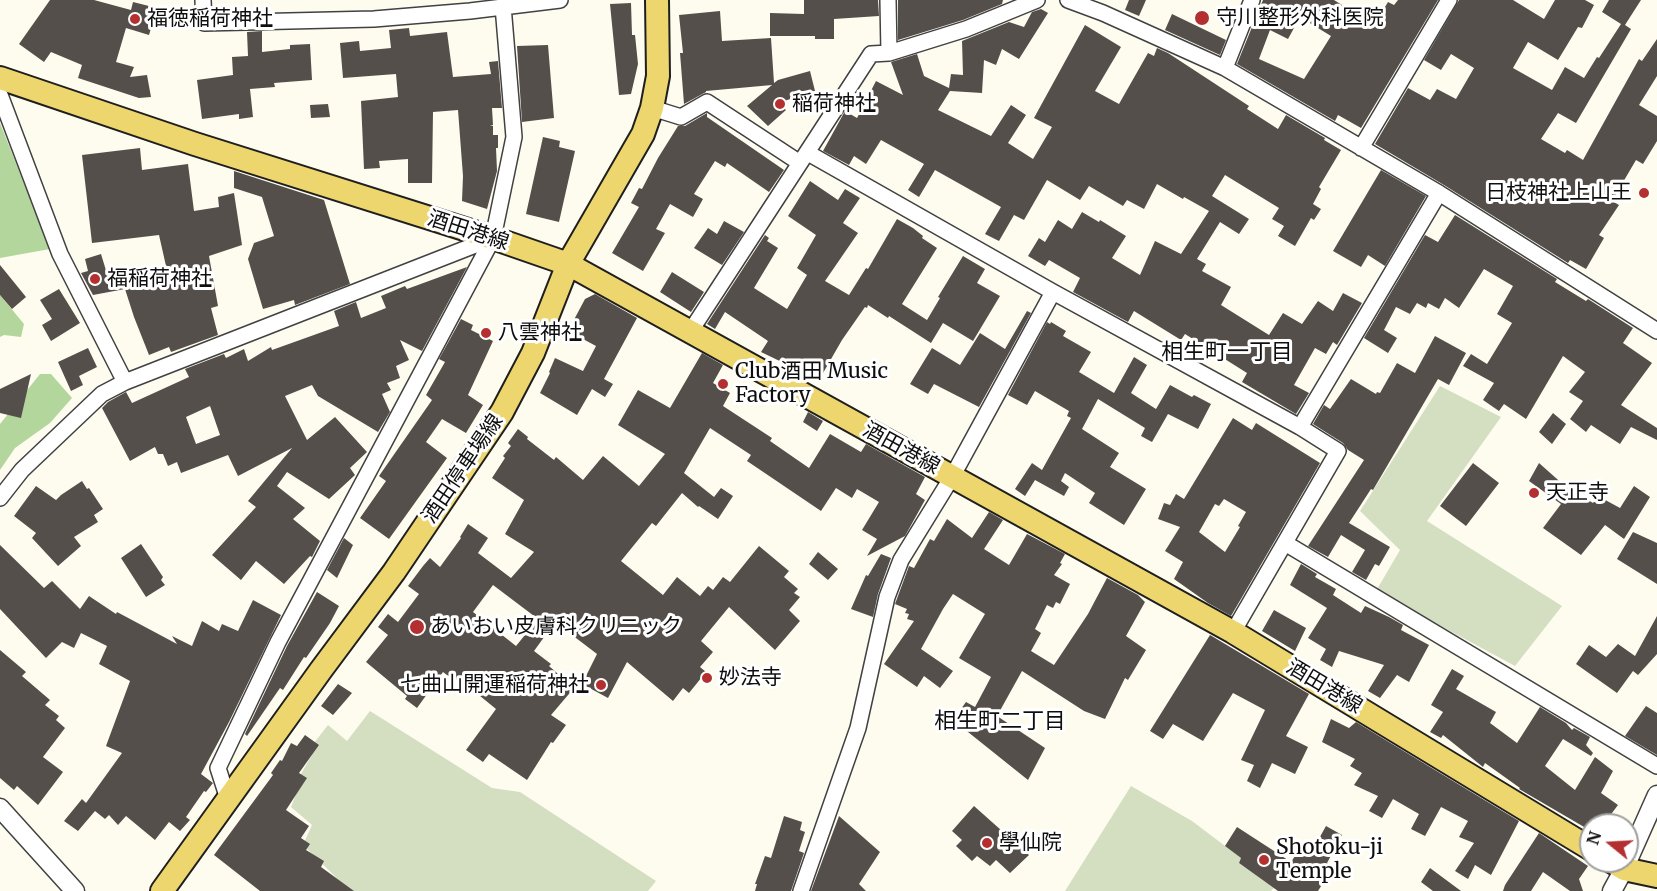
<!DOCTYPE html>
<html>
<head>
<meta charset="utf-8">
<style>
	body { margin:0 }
	#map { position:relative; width:1657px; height:891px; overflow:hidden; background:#fefcef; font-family:Merriweather,serif }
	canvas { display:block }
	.north { position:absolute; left:1579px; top:813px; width:60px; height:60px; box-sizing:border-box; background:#fff; border:2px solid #9f9f9f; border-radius:50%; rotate:288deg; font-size:16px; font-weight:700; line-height:24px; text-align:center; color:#0e0e0e }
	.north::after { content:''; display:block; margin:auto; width:21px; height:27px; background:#b43030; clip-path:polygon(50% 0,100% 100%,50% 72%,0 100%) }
</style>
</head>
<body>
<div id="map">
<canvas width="1657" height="891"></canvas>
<div class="north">N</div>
</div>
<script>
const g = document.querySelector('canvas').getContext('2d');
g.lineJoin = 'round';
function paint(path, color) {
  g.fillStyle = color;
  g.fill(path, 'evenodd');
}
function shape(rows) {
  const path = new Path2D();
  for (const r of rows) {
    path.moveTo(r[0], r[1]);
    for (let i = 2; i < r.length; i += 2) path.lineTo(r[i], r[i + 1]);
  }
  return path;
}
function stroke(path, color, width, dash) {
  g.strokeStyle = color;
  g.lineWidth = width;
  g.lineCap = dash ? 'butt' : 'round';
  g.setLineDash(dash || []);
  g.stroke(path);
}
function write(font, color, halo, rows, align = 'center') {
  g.font = font + ' Merriweather,"Noto Sans JP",serif';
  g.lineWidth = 6;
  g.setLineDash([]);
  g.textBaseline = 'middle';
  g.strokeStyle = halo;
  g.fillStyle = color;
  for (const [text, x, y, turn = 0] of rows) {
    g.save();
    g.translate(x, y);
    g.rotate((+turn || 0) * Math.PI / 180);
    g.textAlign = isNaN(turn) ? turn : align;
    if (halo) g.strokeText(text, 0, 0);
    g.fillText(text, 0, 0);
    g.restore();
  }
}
paint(shape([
	[0,123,50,249,0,258],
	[0,295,24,324,21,337,4,335,0,337],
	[40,374,51,374,72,398,50,423,15,448,0,470,0,424]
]), '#b3d69c');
paint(shape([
	[1440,386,1501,417,1427,521,1562,606,1515,666,1376,591,1400,550,1360,511],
	[370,711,492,788,520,792,656,881,648,891,350,891,303,845,312,825,291,807,297,792,298,779,312,755,307,752,328,725,347,741],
	[1131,786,1192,821,1241,858,1239,863,1274,888,1271,891,1065,891]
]), '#d4dfc2');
paint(shape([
	[50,0,94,0,131,10,133,2,157,8,149,35,126,28,116,62,134,67,130,77,147,75,151,97,139,98,78,78,82,65,51,52,44,62,19,44],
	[804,0,878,0,879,16,834,19,834,39,815,39,815,36,770,36,770,13,804,14],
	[898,0,1003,0,1002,4,963,20,898,40],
	[1129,0,1146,0,1139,16,1125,10],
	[1263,0,1334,0,1374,25,1388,2,1394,5,1398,0,1438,0,1361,128,1338,115,1335,121,1237,64],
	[1300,17,1331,36,1304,79,1259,59,1270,30,1288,39],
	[1459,0,1513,0,1544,19,1555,0,1585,0,1594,5,1582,28,1578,27,1558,60,1528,42,1513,68,1552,90,1565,67,1584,78,1597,57,1599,58,1621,24,1602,12,1609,0,1641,0,1625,25,1631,29,1576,123,1558,113,1541,139,1565,153,1567,150,1583,160,1639,59,1642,61,1657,39,1657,76,1639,105,1657,116,1657,141,1643,164,1636,160,1612,201,1619,205,1599,235,1604,238,1586,269,1570,260,1568,263,1444,185,1375,144,1408,88,1430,100,1437,89,1456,99,1474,68,1451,54,1441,70,1424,60],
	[631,3,632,35,635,35,638,64,631,94,619,95,610,4],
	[1041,9,1048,13,1019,59,1002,49,996,65,984,60,982,93,950,91,938,110,991,136,1011,105,1026,115,1008,143,1033,159,1052,127,1034,118,1085,25,1121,47,1095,91,1119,104,1148,53,1154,56,1157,48,1168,53,1249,106,1247,109,1278,129,1286,115,1325,138,1324,140,1341,150,1319,187,1321,189,1313,204,1321,209,1314,220,1311,218,1295,246,1278,236,1284,226,1272,219,1279,208,1225,175,1212,196,1249,219,1239,234,1220,222,1197,259,1206,264,1202,271,1231,287,1221,305,1269,335,1283,313,1302,324,1318,301,1333,311,1343,293,1362,303,1337,345,1333,342,1326,354,1315,348,1294,385,1309,393,1296,414,1242,382,1247,373,1185,334,1181,340,1134,311,1128,322,1073,292,1080,278,1049,260,1045,266,1028,256,1039,238,1045,242,1058,220,1072,229,1082,212,1099,222,1100,220,1126,236,1112,258,1140,275,1155,241,1181,254,1209,211,1184,197,1183,199,1157,184,1144,209,1127,200,1123,206,1089,186,1080,200,1047,180,1024,220,1014,215,999,241,985,234,1001,207,935,170,919,197,908,190,924,164,881,140,866,164,854,156,849,165,823,151,845,111,857,118,876,81,903,95,891,62,917,54,924,76,949,88,951,74,963,75,962,41,1009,22,1024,27,1032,12],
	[720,11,722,41,771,38,774,83,778,80,810,71,815,91,778,103,786,110,768,126,747,106,772,85,706,91,706,92,684,104,680,53,683,53,679,15],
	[1172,14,1226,40,1220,55,1165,30],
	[409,28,410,36,447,32,453,77,491,74,489,62,498,61,502,108,492,108,493,125,490,126,493,126,493,135,498,135,498,148,496,148,497,171,487,209,462,201,463,176,458,110,433,112,432,183,408,183,408,159,379,161,380,168,364,169,361,101,398,97,396,74,343,78,340,43,359,41,360,51,391,48,389,30],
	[262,31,262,52,290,49,290,45,310,44,312,80,274,83,275,87,250,89,253,117,239,119,239,114,202,119,197,80,233,75,232,57,248,56,247,32],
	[548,45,554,118,522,122,517,46],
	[328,104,330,117,311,118,310,105],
	[707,113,707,117,784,170,769,192,727,163,725,167,715,161,694,194,703,199,693,217,670,204,656,229,665,233,643,271,612,253,639,207,631,203,639,188,642,189,658,158,678,126,685,126],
	[543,137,560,141,559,147,575,151,559,222,526,214],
	[140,148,142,170,188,164,194,211,219,207,218,197,234,193,242,245,209,256,218,306,211,308,218,335,171,352,169,347,149,355,134,317,125,289,93,295,81,273,88,271,85,259,101,254,108,277,138,268,140,275,166,266,159,235,92,243,82,155],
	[1381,170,1426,196,1385,266,1368,255,1361,267,1333,251],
	[234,171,324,200,350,284,295,305,294,300,263,309,248,259,254,243,274,236,262,197,234,188],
	[810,181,838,200,845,189,860,198,843,223,858,233,825,281,849,295,866,268,868,269,897,219,913,228,923,236,922,238,937,248,902,304,927,320,940,298,938,297,963,256,985,269,977,283,1000,296,973,341,943,323,931,343,889,316,888,318,868,305,867,308,865,307,842,340,819,380,761,352,768,341,725,312,715,329,707,324,765,235,769,238,767,241,778,248,754,288,787,309,807,275,797,268,816,235,788,216],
	[1455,215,1557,279,1555,282,1586,301,1588,299,1633,328,1623,343,1652,363,1621,405,1657,428,1657,440,1631,427,1620,444,1591,425,1586,432,1570,419,1583,401,1569,392,1585,372,1563,356,1526,419,1504,404,1499,411,1483,400,1494,383,1463,366,1471,354,1487,364,1512,323,1497,314,1513,286,1484,269,1459,308,1445,298,1439,309,1428,303,1426,308,1417,303,1410,314,1396,307,1384,330,1397,338,1388,353,1364,338,1425,235,1438,242],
	[724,221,744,232,722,265,694,248,708,228,717,234],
	[0,265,26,297,12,309,0,295],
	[467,267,422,351,400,340,409,360,396,366,400,378,387,383,391,390,382,394,390,412,378,432,318,396,312,385,285,396,307,440,335,417,367,452,350,468,355,475,329,499,287,472,277,486,305,508,293,519,320,541,312,557,310,556,284,584,256,561,241,580,212,555,256,507,248,501,292,448,238,476,228,455,181,473,177,462,168,466,163,454,158,454,155,447,130,461,102,408,108,402,126,392,132,403,189,377,185,369,224,354,226,358,244,349,248,361,271,347,272,350,339,326,334,311,356,302,361,318,386,308,381,296,405,286,407,289],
	[210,406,220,435,196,444,186,417],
	[672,272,704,292,691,312,660,292],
	[59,289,80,323,51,341,42,325,52,319,40,300],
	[595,294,637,318,604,379,613,384,605,397,592,389,577,415,540,393,550,373,549,372,555,358,583,371,596,346,568,331,585,299],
	[1027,311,1031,313,979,407,934,384,928,394,910,384,932,348,960,365,980,333,1005,349],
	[461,319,473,325,471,330,493,341,468,395,483,405,466,433,442,419,426,442,447,458,389,539,360,518,386,481,379,476,432,400,426,395,445,362,439,359],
	[1047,322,1050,324,1051,322,1066,331,1063,336,1091,352,1079,372,1114,393,1134,357,1147,365,1131,393,1156,409,1170,385,1192,397,1194,395,1211,404,1198,429,1168,414,1152,442,1141,436,1145,428,1098,399,1082,429,1119,453,1110,467,1146,489,1124,525,1089,503,1095,493,1065,473,1061,481,1069,487,1064,496,1035,480,1025,496,1015,489,1032,463,1042,470,1071,418,1067,416,1069,411,1035,391,1027,405,1008,395],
	[1435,336,1466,353,1449,385,1438,379,1373,490,1371,489,1349,523,1390,547,1379,566,1375,564,1366,580,1352,572,1365,550,1341,535,1328,557,1308,546,1364,460,1348,450,1343,443,1313,424,1324,405,1330,409,1351,379,1376,394,1377,392,1380,393,1397,363,1415,373],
	[88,348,97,367,79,376,83,385,71,391,58,362],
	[702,353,723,365,713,383,730,393,723,406,772,438,770,441,809,468,830,434,861,452,866,444,925,477,916,494,925,500,905,536,867,556,877,539,862,530,879,502,857,489,852,498,836,488,821,511,747,461,751,455,710,428,684,473,714,497,721,488,733,496,718,519,699,506,698,507,682,493,656,526,652,523,621,561,663,595,677,577,700,596,708,586,713,590,723,577,730,582,759,546,789,571,784,577,798,589,794,593,800,597,789,610,800,621,775,650,729,607,701,641,713,652,700,667,706,672,689,693,683,688,673,701,627,662,608,698,582,684,597,654,555,622,534,651,551,664,549,666,574,688,551,715,566,725,553,743,551,742,527,780,489,754,483,762,466,750,496,709,458,678,455,681,443,672,417,708,405,699,407,696,366,662,388,635,378,627,388,614,398,622,419,594,408,586,423,566,430,558,440,567,461,538,460,537,468,524,488,538,478,553,511,578,534,552,505,534,524,500,492,478,505,458,503,456,511,446,508,443,518,429,528,437,527,439,554,460,556,457,583,480,603,456,639,486,665,454,618,425,638,390,670,408],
	[493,585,538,619,516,646,473,612],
	[31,374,21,418,0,413,0,389],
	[808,412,823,421,817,431,803,422],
	[1553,413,1566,424,1552,444,1539,432],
	[1233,418,1252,430,1256,423,1320,463,1231,616,1208,603,1174,579,1183,562,1165,551,1180,527,1158,519,1164,503,1170,505,1176,494,1184,499],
	[1224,499,1246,512,1238,526,1240,527,1225,552,1199,532,1215,504,1219,506],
	[1473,463,1499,483,1466,526,1440,506],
	[1539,463,1566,487,1593,503,1598,496,1620,508,1634,486,1650,497,1624,539,1605,525,1581,555,1543,528,1561,504,1529,481],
	[82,481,87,489,89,488,103,509,94,515,98,522,74,537,81,546,58,566,32,538,36,533,14,516,36,486,56,500,61,495],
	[989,512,1003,520,984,549,1009,565,1027,534,1065,554,1060,563,1062,564,1054,575,1070,584,1060,604,1056,602,1053,608,1047,605,1035,629,1041,633,1031,651,1054,665,1088,614,1107,578,1138,595,1145,602,1126,636,1146,650,1128,680,1125,678,1105,719,1084,711,1022,671,997,716,1045,748,1028,780,953,720,966,702,975,707,991,677,959,658,985,614,953,594,943,609,921,649,953,671,940,688,924,676,917,687,884,664,914,621,907,619,909,614,905,613,907,609,895,604,909,566,914,568,930,539,934,541,947,519,972,538],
	[1633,532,1657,543,1657,584,1617,559],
	[344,538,353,545,337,578,327,570],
	[141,544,163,577,161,580,165,585,146,597,121,558],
	[0,545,44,588,52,581,80,609,89,596,116,614,117,612,177,644,172,636,192,646,202,621,219,631,222,624,238,631,253,600,281,615,229,722,201,774,213,783,206,792,204,791,186,817,190,820,180,831,169,822,155,840,126,816,118,825,109,815,105,819,95,811,78,831,64,821,82,799,86,803,122,753,106,746,130,681,99,664,107,646,81,633,74,648,62,642,46,658,0,609],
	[818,552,838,569,828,580,809,564],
	[881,554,891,558,878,594,873,617,851,609,866,575,868,576],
	[1301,564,1317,574,1315,577,1336,589,1333,595,1361,613,1365,606,1389,617,1403,625,1401,630,1429,645,1409,682,1397,675,1380,698,1368,691,1384,665,1339,651,1332,667,1320,660,1326,649,1308,638,1327,608,1290,585],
	[317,592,339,606,330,623,306,658,304,657,283,690,280,688,247,736,245,734,287,646],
	[1274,610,1306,628,1295,651,1262,631],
	[1657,616,1657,654,1638,675,1633,671,1617,693,1576,664,1589,645,1606,657,1618,644,1635,656],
	[1210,635,1309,694,1286,736,1308,747,1295,774,1272,763,1260,788,1247,781,1254,765,1241,760,1265,710,1233,693,1203,741,1173,724,1163,739,1150,731],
	[0,650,26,672,22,676,50,700,45,705,59,716,56,720,65,728,43,757,63,772,38,805,17,786,14,790,0,778],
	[1452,669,1464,676,1456,689,1496,712,1490,723,1517,743,1540,707,1566,723,1572,730,1574,728,1590,737,1586,745,1593,753,1591,756,1563,739,1545,766,1575,790,1595,757,1613,771,1601,793,1618,805,1603,825,1591,825,1591,831,1519,789,1520,788,1485,763,1483,767,1443,735,1441,738,1430,732,1443,712,1431,705],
	[338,684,352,693,333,715,321,706],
	[1646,706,1657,713,1657,755,1625,736],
	[1331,719,1349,728,1356,722,1519,821,1491,875,1475,865,1468,879,1455,871,1474,843,1459,837,1468,821,1441,807,1425,836,1411,829,1419,814,1393,799,1382,818,1369,811,1378,796,1354,785,1362,773,1350,766,1355,759,1322,742],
	[305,735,319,745,299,773,307,778,286,810,309,826,301,838,310,844,306,850,324,861,321,867,354,891,260,891,214,855,273,775,271,773,280,760,282,761,291,743,297,746],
	[974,806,1029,855,1010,873,996,860,990,866,977,856,972,861,956,846,962,840,952,831],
	[784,816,802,822,800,830,805,832,799,851,804,853,791,891,755,891,757,884,755,884,765,856,771,858],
	[839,816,880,852,859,884,866,891,811,891],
	[1326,826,1342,835,1327,863,1333,867,1318,891,1278,891,1239,863,1241,858,1225,846,1237,827,1291,862,1301,847,1311,853],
	[1539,833,1588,866,1579,879,1583,891,1570,891,1543,872,1531,891,1503,891,1505,885],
	[1430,868,1461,891,1433,891,1421,882]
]), '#554f4b');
const minor = shape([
	[203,0,204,23,374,19,470,11,560,0],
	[1068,0,1103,13,1225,68,1439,193,1657,331],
	[889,53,966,29,1037,0],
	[1225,68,1252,0],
	[0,95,60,254,125,382],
	[652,108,681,117,707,102,800,163],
	[1361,148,1449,0],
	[808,153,1053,292,1300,427,1338,451,1233,632],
	[690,332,871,54,889,53,888,0],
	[1300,427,1439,193],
	[0,498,22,470,102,394,125,382,493,238],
	[1285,543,1657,766],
	[228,799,218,768,278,642,493,238,514,137,503,6],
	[801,891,858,728,887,597,901,560,952,477,1053,292]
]);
const tertiary = shape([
	[0,808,75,891],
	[1612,891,1624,869,1657,795]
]);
const primary = shape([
	[0,78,195,144,493,238,568,264,1233,632,1591,849],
	[1611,861,1624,869,1657,876],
	[162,891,321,670,394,572,502,412,533,353,568,264,643,134,652,108,658,76,657,0]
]);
stroke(minor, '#414141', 18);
stroke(tertiary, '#414141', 21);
stroke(primary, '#1f1f1f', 26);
stroke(minor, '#fff', 15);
stroke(tertiary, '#fff', 18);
stroke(primary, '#eed66f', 22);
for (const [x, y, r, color] of [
	[1202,18,8,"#b43030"],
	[135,19,6,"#b43030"],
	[780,104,6,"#b43030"],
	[1644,193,6,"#b43030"],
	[95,279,6,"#b43030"],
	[486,333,6,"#b43030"],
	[723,384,6,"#b43030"],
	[1534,493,6,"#b43030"],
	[417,627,8,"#b43030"],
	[707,678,6,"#b43030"],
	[601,685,6,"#b43030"],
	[987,843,6,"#b43030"],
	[1264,860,6,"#b43030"]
]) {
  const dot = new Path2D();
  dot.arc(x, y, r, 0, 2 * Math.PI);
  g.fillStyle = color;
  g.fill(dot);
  stroke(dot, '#fff', 2);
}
write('21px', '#0e0e0e', '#fff', [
	["守川整形外科医院",1216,18],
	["福徳稲荷神社",147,19],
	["稲荷神社",792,104],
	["日枝神社上山王",1632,193,"right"],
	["福稲荷神社",107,279],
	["八雲神社",498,333],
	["Club酒田 Music",735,372],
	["Factory",735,396],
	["天正寺",1546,493],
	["あいおい皮膚科クリニック",430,627],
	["妙法寺",719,678],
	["七曲山開運稲荷神社",589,685,"right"],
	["學仙院",999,843],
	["Shotoku-ji",1276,848],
	["Temple",1276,872]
], 'left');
write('21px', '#0e0e0e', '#fff', [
	["酒田港線",468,231,18],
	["酒田港線",901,449,29],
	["酒田停車場線",463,469,-56],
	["酒田港線",1324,687,31]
]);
write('22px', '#0e0e0e', '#fff', [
	["相生町一丁目",1227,353],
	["相生町二丁目",1000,722]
]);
</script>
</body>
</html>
